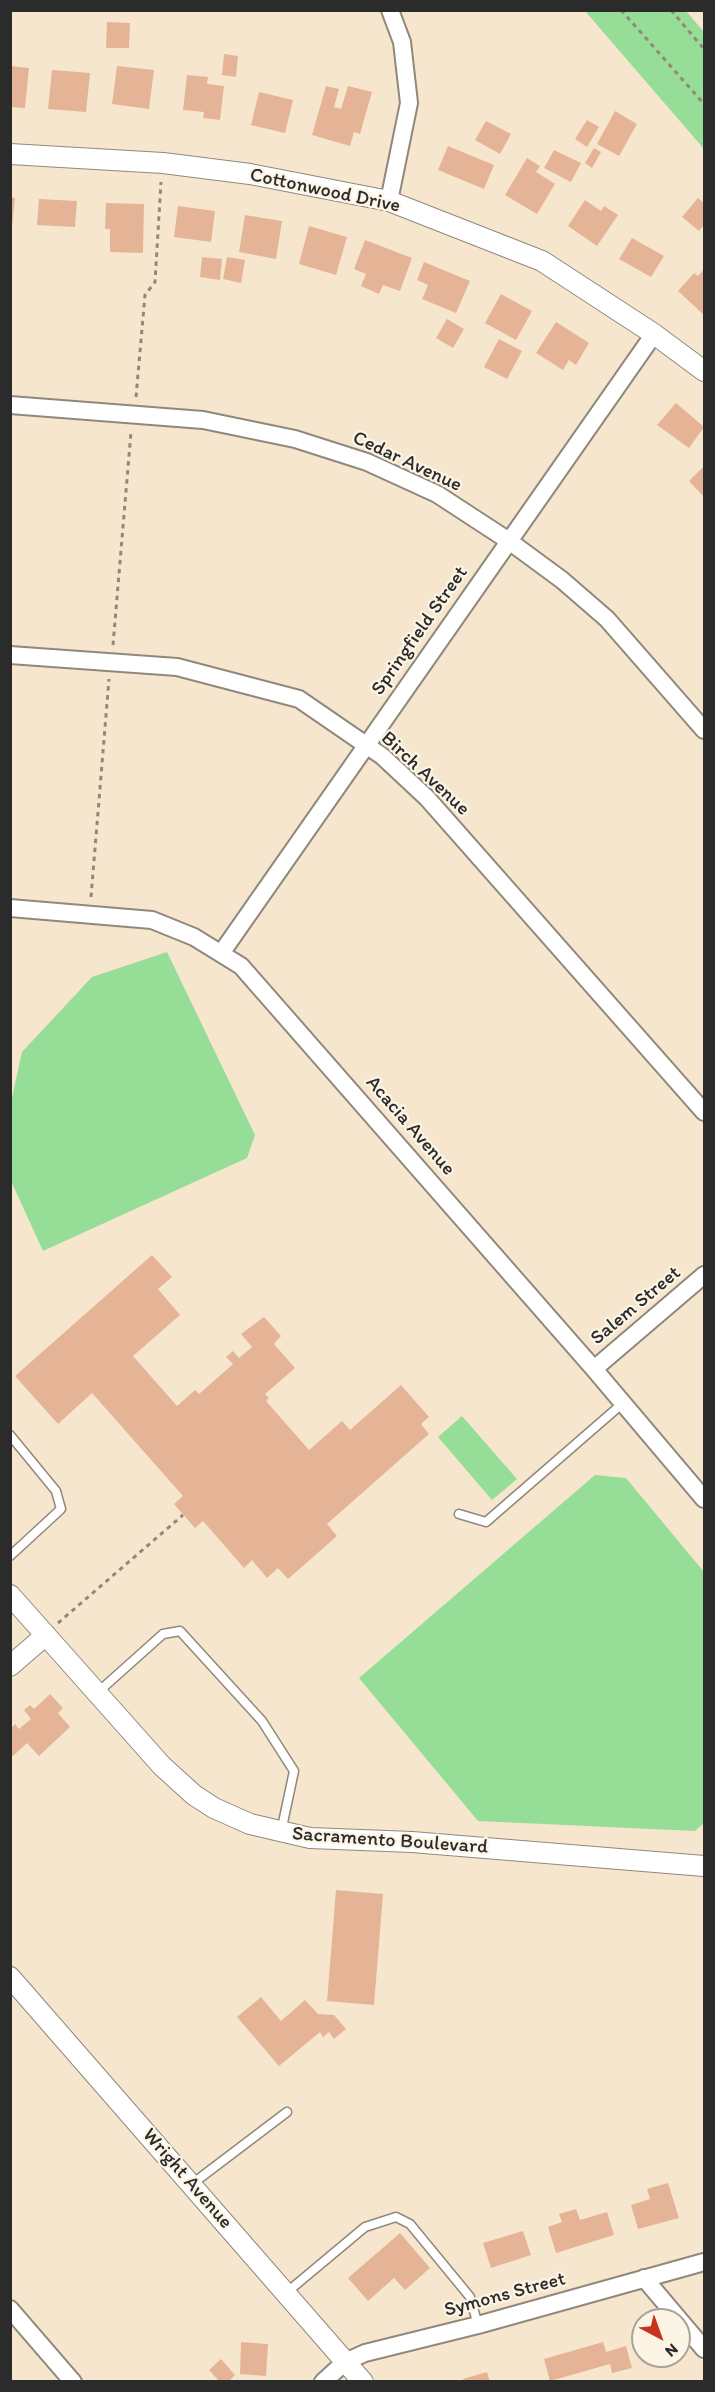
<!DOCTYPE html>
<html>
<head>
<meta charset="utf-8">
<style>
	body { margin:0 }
	#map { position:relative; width:715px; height:2392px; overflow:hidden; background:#f7e6ce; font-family:Itim,sans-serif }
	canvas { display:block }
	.frame { position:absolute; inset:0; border:12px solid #2b2b2b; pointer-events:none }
	.north { position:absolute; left:631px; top:2308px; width:60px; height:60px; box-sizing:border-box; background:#fcf5e5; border:2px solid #a8a49b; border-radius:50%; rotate:139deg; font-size:16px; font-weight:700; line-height:24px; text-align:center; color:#2b2b2b }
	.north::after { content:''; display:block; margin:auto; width:21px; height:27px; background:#c8321e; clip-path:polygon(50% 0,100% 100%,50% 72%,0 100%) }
</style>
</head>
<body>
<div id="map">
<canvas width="715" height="2392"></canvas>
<div class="frame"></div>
<div class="north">N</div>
</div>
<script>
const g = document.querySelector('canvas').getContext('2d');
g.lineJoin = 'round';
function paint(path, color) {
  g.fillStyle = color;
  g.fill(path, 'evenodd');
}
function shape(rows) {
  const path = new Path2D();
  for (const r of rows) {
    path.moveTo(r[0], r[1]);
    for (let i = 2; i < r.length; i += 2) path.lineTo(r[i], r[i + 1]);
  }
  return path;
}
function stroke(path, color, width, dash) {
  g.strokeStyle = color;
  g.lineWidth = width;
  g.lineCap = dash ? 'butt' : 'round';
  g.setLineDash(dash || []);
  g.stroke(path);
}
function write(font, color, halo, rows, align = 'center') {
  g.font = font + ' Itim,sans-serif';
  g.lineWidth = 4.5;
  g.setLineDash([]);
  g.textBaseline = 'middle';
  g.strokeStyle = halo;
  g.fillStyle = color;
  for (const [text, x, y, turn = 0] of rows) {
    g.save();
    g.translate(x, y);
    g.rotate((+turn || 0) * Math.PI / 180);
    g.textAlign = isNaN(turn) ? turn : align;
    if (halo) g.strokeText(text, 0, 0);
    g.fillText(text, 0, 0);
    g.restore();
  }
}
paint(shape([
	[585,11,686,11,704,32,704,149],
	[167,952,255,1135,247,1158,43,1251,11,1181,11,1102,22,1052,92,977],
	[462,1416,517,1479,492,1500,438,1437],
	[595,1475,626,1478,704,1572,704,1823,695,1831,478,1821,359,1678]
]), '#96dd98');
paint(shape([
	[107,22,130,23,129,48,106,48],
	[224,54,238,56,236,77,222,75],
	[10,66,29,68,25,108,10,107],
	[117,66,154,70,149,109,112,104],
	[52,70,90,73,86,112,48,109],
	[187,75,208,77,207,84,224,86,220,120,203,118,204,112,183,110],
	[326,86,339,89,334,107,341,109,348,86,372,92,360,134,354,132,350,146,312,135],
	[259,92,293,100,285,133,251,125],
	[615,111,637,124,619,156,597,144],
	[587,120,599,127,587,147,575,139],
	[486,121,511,134,500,154,475,140],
	[448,146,494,165,484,189,438,170],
	[594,148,601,152,592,168,585,163],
	[554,150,581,163,571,182,544,168],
	[527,158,540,166,536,172,555,184,537,214,505,195],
	[10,197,15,198,12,227,10,226],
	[698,198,704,203,704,225,699,231,682,217],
	[39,199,77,201,75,227,37,225],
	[585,200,601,211,604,206,618,215,597,246,568,226],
	[106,203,144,204,143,253,110,252,110,229,105,229],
	[178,206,215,211,211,242,174,237],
	[245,215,282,221,276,259,239,252],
	[309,226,347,237,336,275,299,264],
	[632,238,664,256,651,277,619,259],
	[365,240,412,258,400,291,383,285,379,294,361,286,366,274,354,269],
	[202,257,222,259,220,280,200,277],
	[227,257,245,260,241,283,223,279],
	[424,262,470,281,456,313,422,299,428,285,417,280],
	[704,269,704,315,678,291,694,273,698,276],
	[501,294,532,311,516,340,485,323],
	[447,319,464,329,453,348,436,338],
	[556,322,589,343,576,365,569,360,563,370,536,353],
	[499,339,522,351,507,379,484,367],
	[676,403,704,427,689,448,657,425],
	[704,466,704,493,702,495,689,481],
	[152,1255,172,1277,158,1289,180,1315,133,1356,177,1406,195,1390,199,1394,233,1364,226,1357,233,1351,239,1358,252,1347,241,1334,264,1317,281,1336,274,1344,295,1368,265,1394,269,1398,266,1401,309,1450,342,1421,350,1430,401,1385,429,1417,421,1424,429,1434,327,1524,337,1536,288,1579,278,1568,267,1578,252,1560,244,1568,203,1521,195,1528,174,1504,183,1496,92,1393,58,1424,15,1376],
	[50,1694,63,1708,58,1713,70,1727,39,1756,27,1743,13,1756,10,1753,10,1729,15,1724,19,1729,31,1719,24,1710,30,1705,34,1709],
	[336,1890,383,1894,374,2005,327,2001],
	[261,1997,281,2021,305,2000,318,2014,334,2015,346,2029,334,2039,329,2032,323,2037,320,2032,279,2066,237,2017],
	[668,2183,679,2218,638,2229,631,2205,650,2199,647,2189],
	[576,2209,580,2220,607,2212,614,2235,556,2253,548,2227,562,2222,559,2214],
	[523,2231,531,2255,491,2268,483,2243],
	[400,2233,430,2268,405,2290,394,2278,368,2301,348,2278],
	[241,2342,268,2344,266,2376,240,2374],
	[603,2342,606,2352,626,2346,632,2368,612,2373,610,2364,550,2381,544,2359],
	[221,2359,235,2375,228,2382,220,2382,209,2370],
	[487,2372,490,2382,464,2382,463,2379]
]), '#e5b497');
const service = shape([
	[10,1435,56,1491,61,1509,10,1556],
	[459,1514,486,1522,623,1403],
	[97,1693,163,1634,180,1631,262,1721,294,1771,281,1832],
	[192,2184,287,2112],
	[286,2293,365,2227,396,2217,410,2224,470,2297,478,2325]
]);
const minor = shape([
	[389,201,409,103,402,42,390,10],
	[10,405,203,420,295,439,367,462,437,494,509,541,562,580,607,619,704,730],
	[10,655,177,667,299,699,382,756,427,798,704,1112],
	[10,908,152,920,194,937,241,966,594,1369,704,1499],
	[222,952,654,334],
	[594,1369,704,1275],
	[644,2278,704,2349],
	[10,2309,73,2382],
	[323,2382,345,2362,365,2353,478,2325,704,2262]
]);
const tertiary = shape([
	[10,154,163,163,250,174,389,201,542,261,654,334,704,371],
	[10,1595,162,1766,194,1795,214,1808,250,1824,310,1838,412,1842,704,1866],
	[10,1666,46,1635],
	[10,1977,363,2382]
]);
stroke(service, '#91887c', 11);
stroke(minor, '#91887c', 20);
stroke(tertiary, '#91887c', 22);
stroke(shape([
	[621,10,704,104],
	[671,10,704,49],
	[136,397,145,295,155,282,161,182],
	[113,645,131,432],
	[91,897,109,679],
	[58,1623,183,1515]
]), '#91887c', 3, [4.5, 4.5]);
stroke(service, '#fff', 8);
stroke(minor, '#fff', 16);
stroke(tertiary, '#fff', 20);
write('20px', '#2b2b2b', '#fcf5e5', [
	["Cottonwood Drive",325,191,12],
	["Cedar Avenue",407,462,25],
	["Springfield Street",420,631,-55],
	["Birch Avenue",425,774,43],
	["Acacia Avenue",410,1126,49],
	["Salem Street",636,1306,-40],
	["Sacramento Boulevard",390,1841,4],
	["Wright Avenue",187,2179,49],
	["Symons Street",505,2295,-15]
]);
</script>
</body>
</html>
